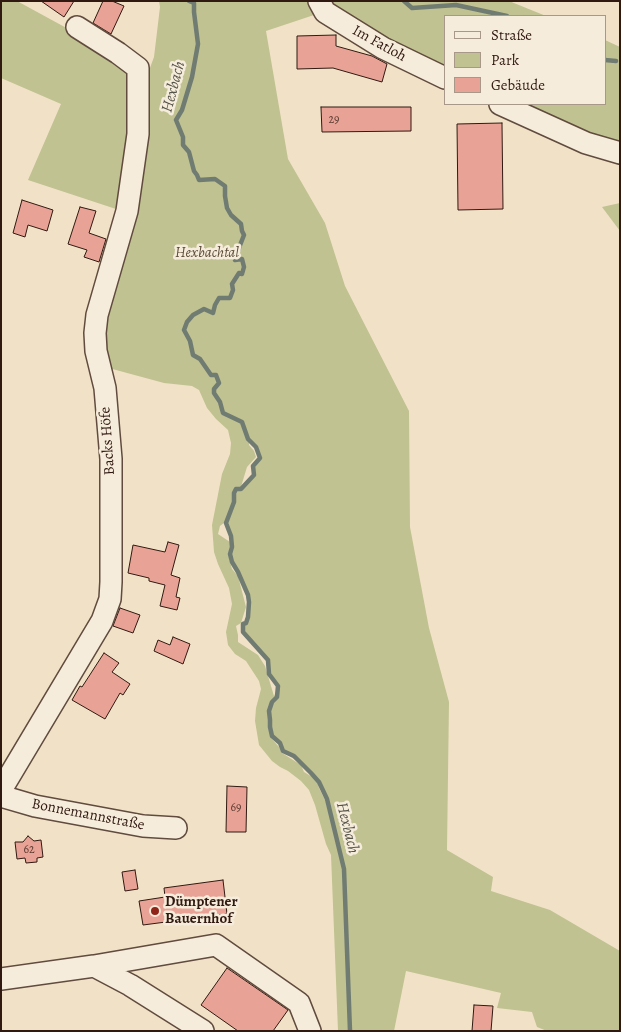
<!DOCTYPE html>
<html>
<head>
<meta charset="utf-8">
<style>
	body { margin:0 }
	#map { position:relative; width:621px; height:1032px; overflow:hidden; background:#f1e2c7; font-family:Alegreya,serif }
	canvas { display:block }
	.frame { position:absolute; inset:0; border:2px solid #301911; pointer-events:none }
	.legend { position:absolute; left:444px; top:15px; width:162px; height:90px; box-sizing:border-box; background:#f6ecdb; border:1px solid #a7988a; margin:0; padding:6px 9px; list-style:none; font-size:15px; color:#301911 }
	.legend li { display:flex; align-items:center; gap:10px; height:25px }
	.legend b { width:25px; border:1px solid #a7988a }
</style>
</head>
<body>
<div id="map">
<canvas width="621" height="1032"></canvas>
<div class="frame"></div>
<ul class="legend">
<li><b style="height:6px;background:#f6ecdb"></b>Straße</li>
<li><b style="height:14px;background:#c0c291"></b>Park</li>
<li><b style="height:14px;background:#e8a396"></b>Gebäude</li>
</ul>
</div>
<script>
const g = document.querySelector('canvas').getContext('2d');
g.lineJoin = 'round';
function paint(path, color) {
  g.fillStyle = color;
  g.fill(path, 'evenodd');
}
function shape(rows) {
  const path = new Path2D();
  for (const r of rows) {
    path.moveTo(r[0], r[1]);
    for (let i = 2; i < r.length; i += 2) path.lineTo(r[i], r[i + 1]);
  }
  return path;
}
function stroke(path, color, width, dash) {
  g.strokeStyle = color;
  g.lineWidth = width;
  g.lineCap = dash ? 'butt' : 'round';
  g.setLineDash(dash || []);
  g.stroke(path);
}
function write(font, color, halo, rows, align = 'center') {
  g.font = font + ' Alegreya,serif';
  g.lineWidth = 5;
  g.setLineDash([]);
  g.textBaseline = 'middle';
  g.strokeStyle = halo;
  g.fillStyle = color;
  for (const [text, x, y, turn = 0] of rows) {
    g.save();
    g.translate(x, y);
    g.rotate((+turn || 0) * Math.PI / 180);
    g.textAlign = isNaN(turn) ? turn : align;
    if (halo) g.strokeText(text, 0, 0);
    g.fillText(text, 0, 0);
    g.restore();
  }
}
paint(shape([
	[1,1,17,1,116,55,131,76,134,98,122,211,28,180,61,104,1,78],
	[159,1,509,1,546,16,445,16,445,77,323,12,266,31,288,159,325,223,345,286,409,411,410,527,429,628,449,702,447,850,493,877,491,891,550,910,620,951,620,1031,547,1031,537,1027,532,1012,497,1008,501,993,406,971,394,1031,338,1031,331,855,326,844,315,805,309,790,301,781,288,771,280,767,272,761,259,745,255,721,256,708,261,689,259,681,246,661,235,654,228,645,226,632,232,604,229,588,218,564,214,552,212,525,222,474,230,454,231,443,228,430,216,419,207,408,199,390,192,386,164,383,105,367,101,352,144,84,154,57,160,7],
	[249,440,256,448,258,457,253,466,255,475,242,490,240,490,247,467,256,457,254,451,249,445],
	[225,522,231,533,232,546,230,542,218,534,220,526],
	[230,556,231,563,239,572,249,601,243,634,265,654,268,673,279,685,274,696,265,666,258,655,238,642,238,635,236,626,241,623,246,607,238,576,232,569,229,558],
	[271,735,279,742,284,752,309,770,320,783,326,802,319,788,317,781,314,778,304,772,301,765,282,753,279,747,271,738],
	[605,40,620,47,620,153,502,104,605,104],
	[620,203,620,231,602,207]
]), '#c0c291');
stroke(shape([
	[189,1,194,3,194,12,198,44,192,77,182,110,176,120,183,137,183,145,189,152,194,171,197,175,199,180,215,179,225,186,225,196,227,208,231,215,241,224,242,231,244,235,237,253,235,260,242,259,244,267,242,274,239,273,232,284,233,290,230,298,219,298,215,305,213,313,204,309,193,315,187,322,184,330,190,341,193,355,200,359,211,375,216,375,219,383,214,389,214,393,220,402,223,413,242,422,248,439,256,447,260,458,253,466,254,475,241,489,236,489,234,493,234,502,226,523,231,536,232,547,230,554,232,562,238,572,248,595,249,602,248,617,246,623,243,624,243,632,268,660,269,674,278,686,277,697,272,702,269,711,270,720,270,727,272,736,280,743,283,751,294,756,311,773,319,782,327,799,344,869,350,1031],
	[404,1,412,8,456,5,507,16],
	[605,60,616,61]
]), '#707c72', 4.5);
const building = shape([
	[41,1,74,1,64,17,41,1],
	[103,1,112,1,124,6,111,34,93,23,103,1],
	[336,35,336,46,372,56,387,64,382,82,333,68,297,69,297,36,336,35],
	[321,107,411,107,411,131,322,132,321,107],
	[502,123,503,209,458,210,457,124,502,123],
	[22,200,53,210,47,231,28,225,25,237,13,233,22,200],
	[80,207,96,211,89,233,106,239,99,262,84,257,87,250,68,244,80,207],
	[168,542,179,545,171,575,180,578,176,597,180,598,177,610,160,606,165,585,149,581,149,578,128,573,133,545,165,552,168,542],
	[120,608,140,615,133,633,113,626,120,608],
	[173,637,190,644,183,664,154,651,158,640,170,645,173,637],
	[104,653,119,663,112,672,130,684,123,695,120,693,105,719,72,700,80,686,82,687,104,653],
	[227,786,247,787,246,832,226,832,227,786],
	[28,836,34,841,41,840,43,857,37,858,37,862,26,863,25,858,17,859,15,842,23,842,28,836],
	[135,870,138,889,125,891,122,872,135,870],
	[223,880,227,914,143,925,139,901,165,897,164,888,223,880],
	[227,968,288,1010,273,1031,238,1031,201,1005,227,968],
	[474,1005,493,1006,491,1031,472,1031,474,1005]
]);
paint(building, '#e8a396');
stroke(building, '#301911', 1);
const minor = shape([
	[319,1,325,12,383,48,445,78],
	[500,104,586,143,620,153],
	[1,790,102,621,110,599,111,582,111,459,105,388,96,351,95,333,97,315,127,211,138,134,138,68,118,53,77,27],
	[1,796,35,806,143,826,176,828],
	[94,966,130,985,203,1031],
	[1,979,94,966,216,945,299,1003,310,1031]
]);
stroke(minor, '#604b3e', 24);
stroke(minor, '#f6ecdb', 21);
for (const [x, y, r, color] of [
	[155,911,5,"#8f2418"]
]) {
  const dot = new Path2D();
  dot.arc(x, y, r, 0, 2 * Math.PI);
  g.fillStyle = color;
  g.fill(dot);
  stroke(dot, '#f6ecdb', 2);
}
write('12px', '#5e3c32', null, [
	["29",334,120],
	["69",236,808],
	["62",29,850]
]);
write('15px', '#301911', '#f6ecdb', [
	["Im Fatloh",379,44,29],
	["Backs Höfe",108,441,-94],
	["Bonnemannstraße",88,815,11]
]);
write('italic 15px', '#5b4c37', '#f6ecdb', [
	["Hexbachtal",207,253]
]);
write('bold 15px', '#301911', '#f6ecdb', [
	["Dümptener",165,902],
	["Bauernhof",165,919]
], 'left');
write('italic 16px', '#555349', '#f6ecdb', [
	["Hexbach",174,87,-75],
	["Hexbach",347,828,76]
]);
</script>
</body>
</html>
